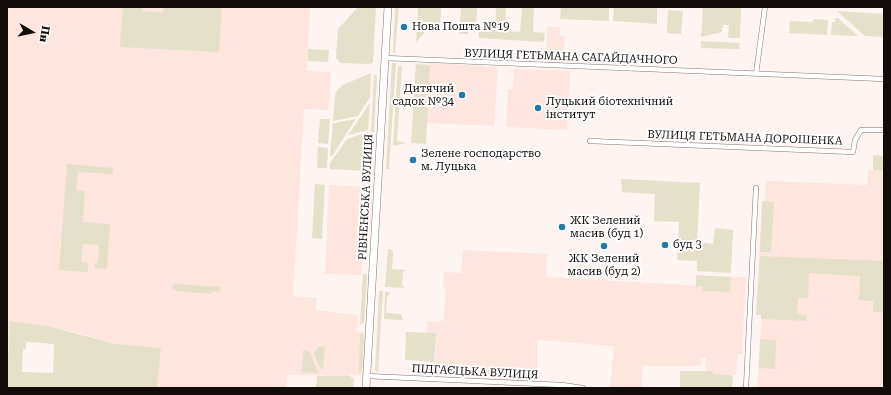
<!DOCTYPE html>
<html>
<head>
<meta charset="utf-8">
<style>
	body { margin:0 }
	#map { position:relative; width:891px; height:395px; overflow:hidden; background:#fef4f1; font-family:"Roboto Serif",serif }
	canvas { display:block }
	.frame { position:absolute; inset:0; border:8px solid #120d0b; pointer-events:none }
	.north { position:absolute; left:12px; top:12px; width:40px; height:40px; -webkit-text-stroke:3px #fff; paint-order:stroke; rotate:99deg; font-size:11px; font-weight:700; line-height:16px; text-align:center; color:#120d0b }
	.north::after { content:''; display:block; margin:auto; width:14px; height:18px; background:#120d0b; clip-path:polygon(50% 0,100% 100%,50% 72%,0 100%) }
</style>
</head>
<body>
<div id="map">
<canvas width="891" height="395"></canvas>
<div class="frame"></div>
<div class="north">Пн</div>
</div>
<script>
const g = document.querySelector('canvas').getContext('2d');
g.lineJoin = 'round';
function paint(path, color) {
  g.fillStyle = color;
  g.fill(path, 'evenodd');
}
function shape(rows) {
  const path = new Path2D();
  for (const r of rows) {
    path.moveTo(r[0], r[1]);
    for (let i = 2; i < r.length; i += 2) path.lineTo(r[i], r[i + 1]);
  }
  return path;
}
function stroke(path, color, width, dash) {
  g.strokeStyle = color;
  g.lineWidth = width;
  g.lineCap = dash ? 'butt' : 'round';
  g.setLineDash(dash || []);
  g.stroke(path);
}
function write(font, color, halo, rows, align = 'center') {
  g.font = font + ' "Roboto Serif",serif';
  g.lineWidth = 4;
  g.setLineDash([]);
  g.textBaseline = 'middle';
  g.strokeStyle = halo;
  g.fillStyle = color;
  for (const [text, x, y, turn = 0] of rows) {
    g.save();
    g.translate(x, y);
    g.rotate((+turn || 0) * Math.PI / 180);
    g.textAlign = isNaN(turn) ? turn : align;
    if (halo) g.strokeText(text, 0, 0);
    g.fillText(text, 0, 0);
    g.restore();
  }
}
paint(shape([
	[7,7,310,7,307,71,331,72,329,110,304,109,293,296,317,298,315,310,358,315,356,330,355,331,365,332,362,375,350,374,350,376,287,375,286,388,157,388,160,348,116,344,70,331,10,321,9,350,7,350],
	[547,27,560,27,560,36,565,37,563,63,546,63],
	[430,63,498,67,494,126,427,123],
	[514,69,570,71,567,130,506,127,508,89,513,89],
	[868,170,884,171,884,388,757,388,762,315,756,315,762,201,765,201,766,181,867,185],
	[329,185,372,187,371,228,363,228,361,275,325,274],
	[463,250,547,254,546,277,703,286,703,291,730,292,731,277,746,277,742,354,737,354,736,375,713,374,713,371,706,371,706,358,701,358,701,366,643,366,641,388,610,388,614,346,537,340,537,382,434,375,436,333,427,333,427,321,440,322,444,318,446,287,443,287,444,272,461,273]
]), '#fee5de');
paint(shape([
	[123,7,143,7,143,11,163,13,164,7,222,7,219,52,120,47],
	[358,7,376,7,373,62,370,64,340,63,336,58,338,29],
	[395,7,399,7,395,54,393,52],
	[418,7,441,7,440,32,426,31,416,42],
	[461,7,477,7,476,26,468,26,468,34,459,34],
	[496,7,506,7,505,31,520,32,522,7,534,7,533,32,545,33,544,42,479,38,479,30,495,30],
	[561,7,609,7,609,21,560,19],
	[614,7,657,7,657,24,613,21],
	[703,7,741,7,740,38,728,38,729,25,723,25,722,32,701,37],
	[668,10,683,11,681,34,667,33],
	[837,11,884,14,884,37,865,36],
	[835,18,838,18,858,36,831,35,832,22,835,22],
	[813,19,828,20,827,35,789,33,790,21,813,22],
	[701,41,740,43,739,49,701,48],
	[308,49,329,50,328,62,308,61],
	[392,63,396,63,389,169,386,169],
	[416,64,430,65,426,144,411,143],
	[398,66,402,66,397,141,406,143,393,146],
	[371,73,370,97,358,116,333,121,335,94,338,89,343,85],
	[374,74,377,76,372,168,369,168],
	[370,103,368,130,348,135],
	[320,119,330,119,328,144,318,143],
	[356,119,332,156,330,155,333,123],
	[368,132,366,171,330,169,330,163,347,139],
	[318,147,328,148,327,168,317,168],
	[873,155,884,156,884,171,873,170],
	[67,164,113,168,113,174,78,172,76,190,85,191,83,222,110,224,107,269,95,268,95,263,98,263,99,245,83,244,81,262,88,263,88,272,59,270],
	[621,179,700,183,697,242,713,244,715,228,733,230,731,273,697,271,697,261,677,260,679,222,654,221,655,194,622,192],
	[315,184,325,185,322,239,312,238],
	[762,201,774,202,771,252,760,252],
	[388,249,391,249,393,252,392,269,406,270,403,272,402,285,404,288,385,287],
	[760,256,884,261,884,312,873,312,873,301,859,300,860,276,809,273,808,298,798,298,797,314,807,315,806,321,761,319,761,315,756,315],
	[363,273,367,275,364,322,360,325],
	[696,275,731,277,730,292,702,291,702,286,696,287],
	[174,284,220,287,219,292,212,291,212,294,177,291,172,288],
	[379,291,383,291,378,373,375,371],
	[385,291,391,293,387,297,386,313,401,314,403,320,384,319],
	[10,321,47,326,116,344,161,348,157,388,7,388],
	[26,342,54,344,53,373,22,372,23,349,26,349],
	[406,332,436,333,434,362,405,360],
	[363,334,364,336,362,372,359,373,360,335],
	[760,339,776,340,775,369,759,368],
	[325,346,323,371,318,364,314,353,318,347],
	[303,350,310,352,318,373,302,372],
	[680,371,713,371,713,374,733,375,732,388,680,388],
	[317,376,350,376,354,379,353,388,316,388]
]), '#e4e0c9');
const minor = shape([
	[385,58,884,79],
	[756,74,765,7],
	[590,141,853,152,855,140,861,130,884,130],
	[367,376,562,385,583,388],
	[746,388,756,188]
]);
const primary = shape([
	[366,388,388,7]
]);
stroke(minor, '#847671', 5.5);
stroke(primary, '#847671', 8);
stroke(minor, '#fff', 4.5);
stroke(primary, '#fff', 7);
for (const [x, y, r, color] of [
	[404,27,4,"#217aa8"],
	[462,95,4,"#217aa8"],
	[538,108,4,"#217aa8"],
	[413,160,4,"#217aa8"],
	[562,227,4,"#217aa8"],
	[665,245,4,"#217aa8"],
	[604,246,4,"#217aa8"]
]) {
  const dot = new Path2D();
  dot.arc(x, y, r, 0, 2 * Math.PI);
  g.fillStyle = color;
  g.fill(dot);
  stroke(dot, '#fff', 1.5);
}
write('11px', '#120d0b', '#fff', [
	["Нова Пошта №19",412,27],
	["Дитячий",454,89,"right"],
	["садок №34",454,102,"right"],
	["Луцький біотехнічний",546,102],
	["інститут",546,115],
	["Зелене господарство",421,154],
	["м. Луцька",421,167],
	["ЖК Зелений",570,221],
	["масив (буд 1)",570,234],
	["буд 3",673,245],
	["ЖК Зелений",604,259,"center"],
	["масив (буд 2)",604,272,"center"]
], 'left');
write('11px', '#120d0b', '#fff', [
	["ВУЛИЦЯ ГЕТЬМАНА САГАЙДАЧНОГО",571,57,2],
	["ВУЛИЦЯ ГЕТЬМАНА ДОРОШЕНКА",745,138,2],
	["РІВНЕНСЬКА ВУЛИЦЯ",366,197,-87],
	["ПІДГАЄЦЬКА ВУЛИЦЯ",475,372,3]
]);
</script>
</body>
</html>
